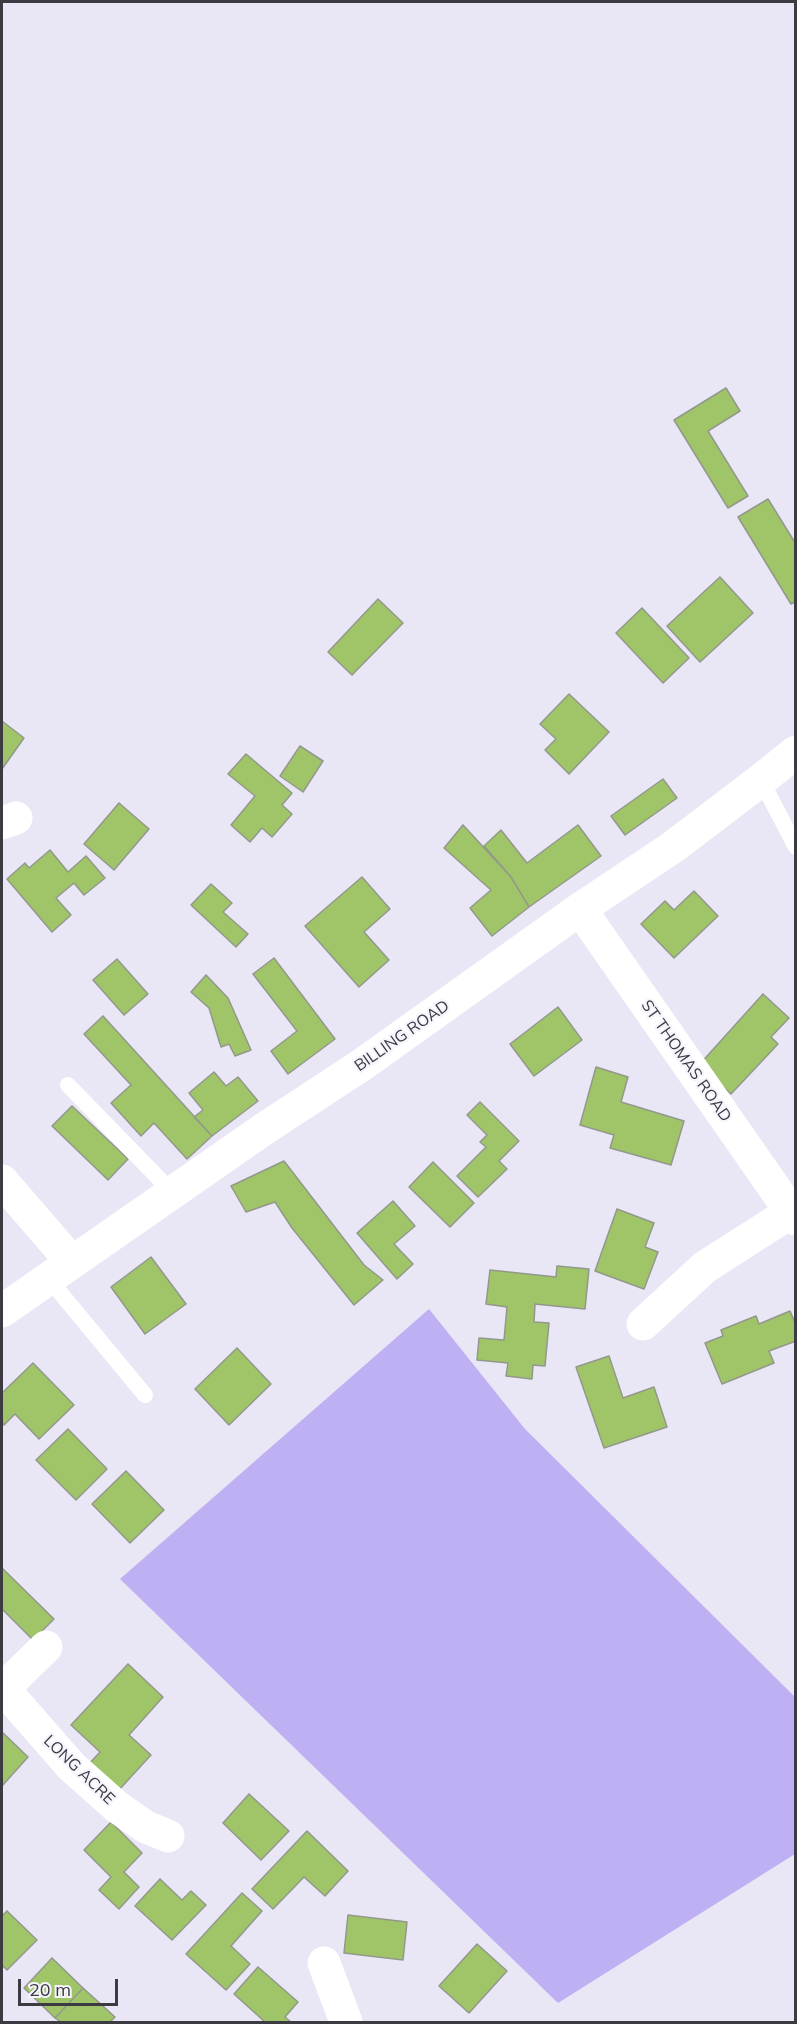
<!DOCTYPE html>
<html>
<head>
<meta charset="utf-8">
<style>
	body { margin:0 }
	#map { position:relative; width:797px; height:2024px; overflow:hidden; background:#e9e6f5; font-family:Mulish,sans-serif }
	canvas { display:block }
	.frame { position:absolute; inset:0; border:3px solid #3c3b41; pointer-events:none }
	.scale { position:absolute; left:18px; top:1979px; width:100px; height:27px; box-sizing:border-box; border:3px solid #3c3b41; border-top:0; padding-left:8px; font-size:18px; line-height:21px; white-space:nowrap; color:#3c3b41; -webkit-text-stroke:4px #f6f4fd; paint-order:stroke }
</style>
</head>
<body>
<div id="map">
<canvas width="797" height="2024"></canvas>
<div class="frame"></div>
<div class="scale">20 m</div>
</div>
<script>
const g = document.querySelector('canvas').getContext('2d');
g.lineJoin = 'round';
function paint(path, color) {
  g.fillStyle = color;
  g.fill(path, 'evenodd');
}
function shape(rows) {
  const path = new Path2D();
  for (const r of rows) {
    path.moveTo(r[0], r[1]);
    for (let i = 2; i < r.length; i += 2) path.lineTo(r[i], r[i + 1]);
  }
  return path;
}
function stroke(path, color, width, dash) {
  g.strokeStyle = color;
  g.lineWidth = width;
  g.lineCap = dash ? 'butt' : 'round';
  g.setLineDash(dash || []);
  g.stroke(path);
}
function write(font, color, halo, rows, align = 'center') {
  g.font = font + ' Mulish,sans-serif';
  g.lineWidth = 4.5;
  g.setLineDash([]);
  g.textBaseline = 'middle';
  g.strokeStyle = halo;
  g.fillStyle = color;
  for (const [text, x, y, turn = 0] of rows) {
    g.save();
    g.translate(x, y);
    g.rotate((+turn || 0) * Math.PI / 180);
    g.textAlign = isNaN(turn) ? turn : align;
    if (halo) g.strokeText(text, 0, 0);
    g.fillText(text, 0, 0);
    g.restore();
  }
}
paint(shape([
	[429,1309,525,1429,795,1697,795,1854,558,2003,120,1579]
]), '#bfb0f4');
const building = shape([
	[726,388,740,411,708,431,748,496,728,508,674,420,726,388],
	[768,499,794,541,796,540,796,601,791,604,738,517,768,499],
	[720,577,753,613,700,662,667,626,720,577],
	[378,599,403,623,352,675,328,652,378,599],
	[642,608,689,658,663,683,616,633,642,608],
	[569,694,609,732,569,774,545,750,556,739,540,724,569,694],
	[2,721,24,738,2,769,2,721],
	[300,746,323,761,303,792,280,776,300,746],
	[246,754,292,793,282,805,292,814,272,837,262,828,250,842,231,825,255,796,228,774,246,754],
	[663,779,677,798,625,835,611,816,663,779],
	[119,803,149,829,114,870,84,844,119,803],
	[463,825,511,877,529,907,492,936,470,908,491,890,444,848,463,825],
	[578,825,601,856,529,907,511,877,484,846,501,830,527,863,578,825],
	[50,850,68,872,86,856,105,878,84,895,74,883,56,898,71,915,52,932,7,879,25,863,29,868,50,850],
	[362,877,390,909,364,932,389,960,359,987,305,926,362,877],
	[211,884,232,903,223,912,248,934,236,947,191,905,211,884],
	[694,891,718,916,674,958,641,924,665,901,674,910,694,891],
	[274,958,335,1039,288,1074,271,1051,297,1031,253,974,274,958],
	[117,959,148,994,124,1015,93,980,117,959],
	[206,975,228,998,251,1050,235,1056,229,1044,221,1047,209,1008,191,992,206,975],
	[763,994,789,1018,771,1037,778,1044,731,1094,699,1065,763,994],
	[558,1007,582,1040,534,1076,510,1044,558,1007],
	[103,1016,212,1136,187,1159,154,1123,141,1136,111,1103,131,1085,84,1034,103,1016],
	[596,1067,628,1077,621,1102,684,1121,671,1165,610,1148,614,1135,580,1125,596,1067],
	[214,1072,226,1086,238,1077,258,1101,212,1136,194,1117,203,1110,189,1093,214,1072],
	[480,1102,519,1141,499,1161,507,1169,478,1197,457,1176,486,1147,480,1142,487,1135,467,1115,480,1102],
	[72,1106,128,1159,108,1180,52,1126,72,1106],
	[284,1161,364,1265,383,1280,354,1305,292,1228,275,1202,246,1212,231,1186,284,1161],
	[433,1162,474,1203,450,1227,409,1187,433,1162],
	[393,1201,415,1226,394,1244,413,1264,397,1279,357,1233,393,1201],
	[617,1209,654,1223,645,1247,658,1252,644,1289,595,1271,617,1209],
	[151,1257,186,1304,145,1334,111,1287,151,1257],
	[557,1266,589,1269,585,1309,535,1304,534,1322,549,1323,545,1366,533,1365,532,1379,506,1376,508,1363,477,1360,479,1338,504,1340,507,1307,486,1304,490,1270,556,1277,557,1266],
	[790,1311,796,1325,796,1341,769,1351,774,1363,722,1384,705,1343,723,1336,721,1330,756,1316,759,1324,790,1311],
	[237,1348,271,1384,229,1425,195,1389,237,1348],
	[609,1356,623,1398,654,1387,667,1427,604,1448,576,1367,609,1356],
	[33,1363,74,1405,39,1439,15,1414,4,1425,2,1422,2,1393,33,1363],
	[68,1429,107,1469,76,1500,36,1460,68,1429],
	[126,1471,164,1510,130,1543,92,1504,126,1471],
	[2,1568,54,1619,33,1640,3,1610,2,1612,2,1568],
	[128,1664,163,1697,129,1735,151,1755,118,1791,89,1764,100,1752,71,1725,128,1664],
	[2,1732,28,1757,2,1786,2,1732],
	[249,1794,289,1831,261,1860,223,1823,249,1794],
	[111,1822,142,1853,124,1872,139,1887,119,1909,99,1890,111,1877,84,1850,111,1822],
	[307,1831,348,1871,325,1896,304,1877,273,1909,252,1889,307,1831],
	[160,1879,182,1900,191,1891,206,1905,172,1940,135,1906,160,1879],
	[242,1893,262,1911,231,1946,250,1964,226,1990,186,1954,242,1893],
	[7,1911,37,1940,7,1970,2,1965,2,1916,7,1911],
	[348,1915,407,1922,403,1960,344,1953,348,1915],
	[477,1944,507,1971,469,2013,439,1986,477,1944],
	[52,1958,83,1988,55,2018,24,1988,52,1958],
	[258,1967,298,2002,285,2017,291,2022,265,2022,234,1994,258,1967],
	[83,1988,115,2017,110,2022,61,2022,55,2018,83,1988]
]);
paint(building, '#a0c568');
stroke(building, '#92988b', 1.5);
stroke(shape([
	[761,780,796,847],
	[68,1085,172,1192],
	[48,1278,145,1395]
]), '#fff', 16);
stroke(shape([
	[2,823,16,818],
	[580,909,796,1219],
	[2,1181,71,1261],
	[643,1324,705,1267,791,1212],
	[2,1687,71,1766,117,1807,146,1827,168,1836],
	[3,1689,46,1647],
	[324,1963,346,2022]
]), '#fff', 33);
stroke(shape([
	[2,1311,264,1129,363,1064,580,909,673,847,761,780,796,752]
]), '#fff', 33);
write('16px', '#3c3b41', '#f6f4fd', [
	["BILLING ROAD",402,1036,-35],
	["ST THOMAS ROAD",686,1061,55],
	["LONG ACRE",79,1770,44]
]);
</script>
</body>
</html>
